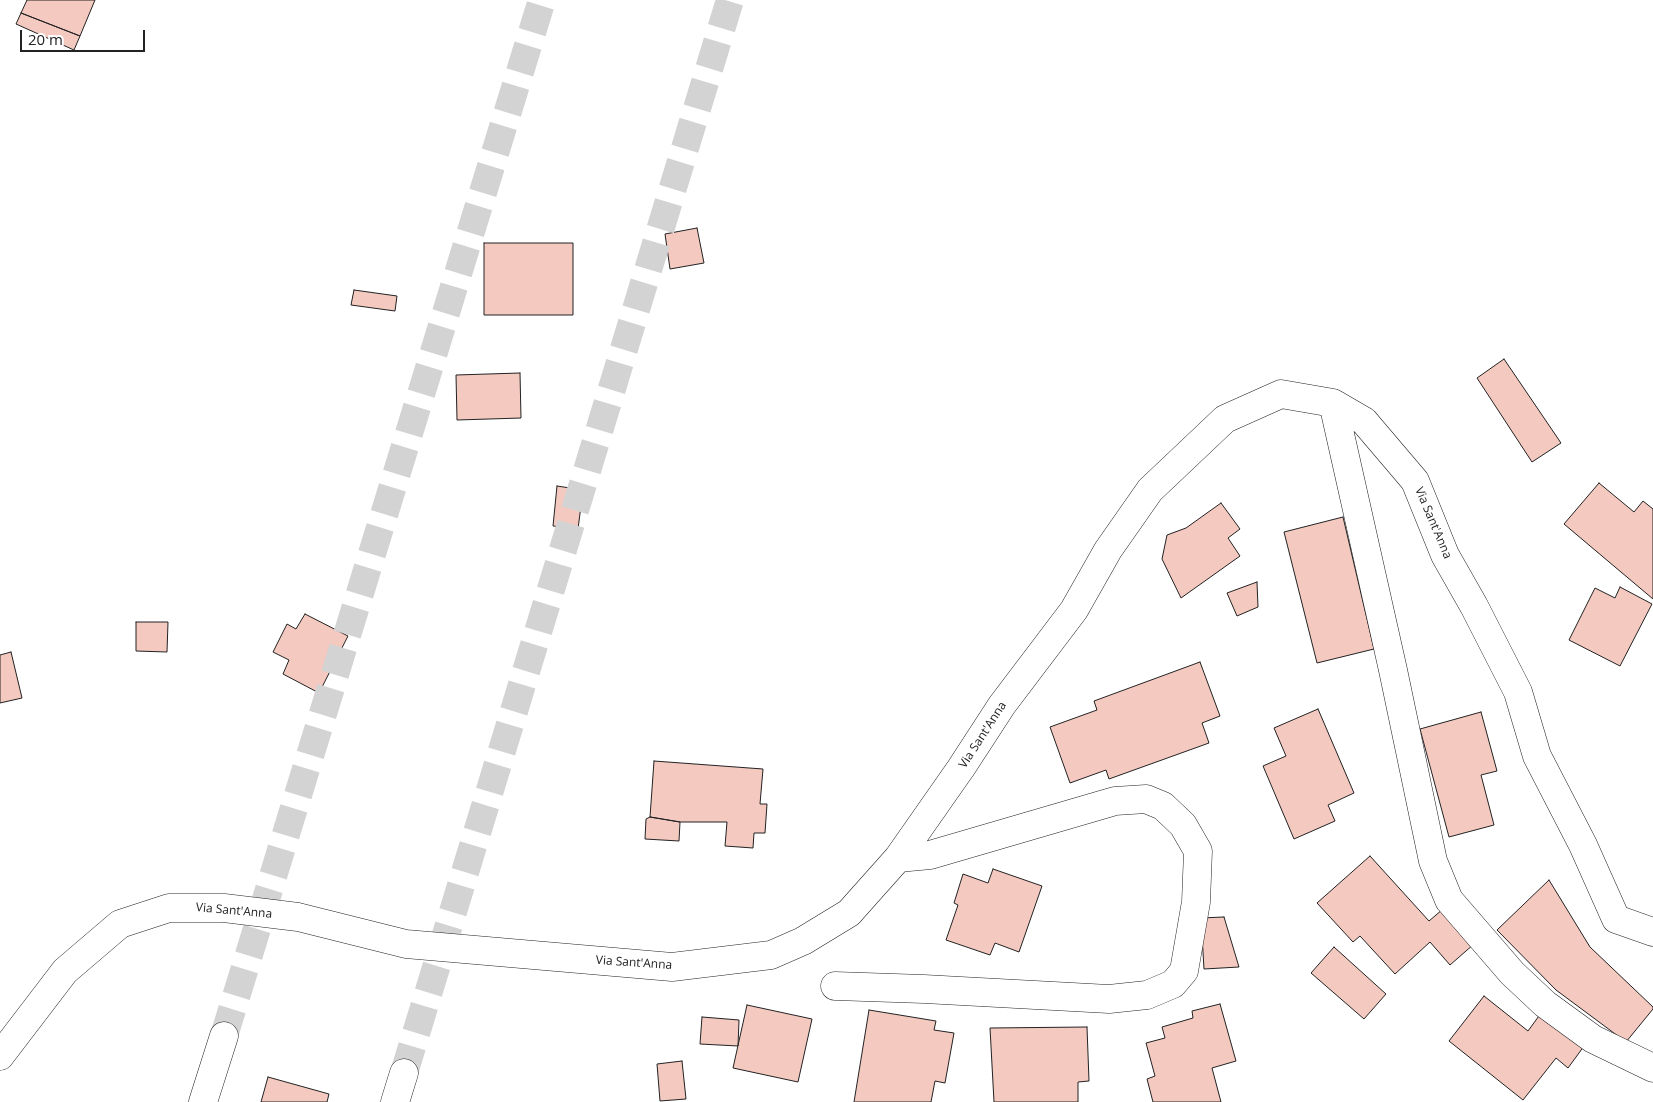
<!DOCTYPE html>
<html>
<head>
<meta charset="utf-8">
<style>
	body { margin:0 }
	#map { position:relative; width:1653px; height:1102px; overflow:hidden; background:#fff; font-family:"Open Sans",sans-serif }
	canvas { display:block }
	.scale { position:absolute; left:20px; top:30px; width:125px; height:22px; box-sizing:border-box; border:2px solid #222; border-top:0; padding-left:6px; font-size:15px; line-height:18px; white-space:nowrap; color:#222; -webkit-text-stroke:4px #fff; paint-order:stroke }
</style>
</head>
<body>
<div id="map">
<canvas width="1653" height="1102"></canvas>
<div class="scale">20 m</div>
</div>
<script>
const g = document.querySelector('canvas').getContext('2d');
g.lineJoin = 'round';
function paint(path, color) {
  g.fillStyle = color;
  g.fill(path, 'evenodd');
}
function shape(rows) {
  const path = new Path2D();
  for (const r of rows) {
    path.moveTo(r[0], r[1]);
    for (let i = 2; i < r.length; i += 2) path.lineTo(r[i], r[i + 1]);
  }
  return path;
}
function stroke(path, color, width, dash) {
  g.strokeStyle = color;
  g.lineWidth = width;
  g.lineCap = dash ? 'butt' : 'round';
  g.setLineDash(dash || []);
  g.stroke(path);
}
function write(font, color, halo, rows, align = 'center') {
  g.font = font + ' "Open Sans",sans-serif';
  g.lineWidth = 4;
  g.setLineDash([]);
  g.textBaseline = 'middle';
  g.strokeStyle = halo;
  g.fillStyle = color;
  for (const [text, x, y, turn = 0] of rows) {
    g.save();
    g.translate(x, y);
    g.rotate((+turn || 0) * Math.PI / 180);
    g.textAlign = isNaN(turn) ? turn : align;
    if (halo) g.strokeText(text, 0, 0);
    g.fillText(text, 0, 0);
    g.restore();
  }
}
const building = shape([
	[27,0,95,0,80,36,21,13,27,0],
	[21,13,80,36,74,50,16,24,21,13],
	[697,228,704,263,670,269,665,234,697,228],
	[484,243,573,243,573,315,484,315,484,243],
	[354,290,397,296,395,311,351,305,354,290],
	[1504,359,1561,443,1532,462,1477,378,1504,359],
	[520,373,521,418,457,420,456,375,520,373],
	[1599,483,1634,512,1643,501,1653,509,1653,599,1564,524,1599,483],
	[557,486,583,490,578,529,553,526,557,486],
	[1221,503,1240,529,1228,538,1240,556,1181,598,1162,559,1167,535,1186,528,1221,503],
	[1343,517,1374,649,1317,663,1284,532,1343,517],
	[1257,582,1258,607,1237,616,1227,593,1257,582],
	[1620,587,1652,604,1620,666,1569,640,1595,588,1615,598,1620,587],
	[305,614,348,636,319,693,283,674,289,660,273,652,287,624,296,629,305,614],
	[136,622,168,622,167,652,136,651,136,622],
	[11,652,22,698,0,703,0,655,11,652],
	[1200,662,1220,716,1202,723,1209,743,1109,779,1106,770,1070,783,1050,727,1097,710,1094,701,1200,662],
	[1318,709,1354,793,1328,805,1335,821,1294,839,1263,766,1286,756,1274,728,1318,709],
	[1481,712,1497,771,1481,775,1494,825,1449,837,1420,729,1481,712],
	[654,761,763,769,760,804,767,804,765,833,754,833,753,848,725,846,727,822,680,822,650,817,654,761],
	[650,817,680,822,679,841,645,839,646,819,650,817],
	[1370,856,1429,921,1443,909,1474,944,1450,965,1430,942,1395,974,1360,936,1353,942,1317,903,1370,856],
	[993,869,1042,886,1019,952,995,943,990,955,946,940,958,905,954,903,963,874,988,883,993,869],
	[1549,880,1590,947,1653,1007,1653,1009,1626,1042,1556,990,1497,930,1549,880],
	[1224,917,1239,967,1204,969,1201,918,1224,917],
	[1334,947,1386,994,1364,1019,1311,973,1334,947],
	[1484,996,1528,1031,1544,1009,1587,1042,1568,1068,1556,1058,1523,1100,1449,1041,1484,996],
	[1220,1004,1236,1061,1212,1068,1221,1102,1153,1102,1147,1079,1155,1076,1146,1043,1165,1038,1162,1027,1193,1018,1192,1011,1220,1004],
	[747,1005,812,1019,798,1082,733,1068,747,1005],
	[869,1010,936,1021,934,1030,954,1033,945,1083,935,1081,931,1102,854,1102,869,1010],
	[702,1017,739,1020,738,1046,700,1044,702,1017],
	[1087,1027,1089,1081,1078,1082,1078,1102,994,1102,990,1028,1087,1027],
	[682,1061,686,1099,660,1101,657,1064,682,1061],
	[268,1077,329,1094,327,1102,261,1102,268,1077]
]);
paint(building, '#f3c9c0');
stroke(building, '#222', 1);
stroke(shape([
	[224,1036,542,0],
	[404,1073,730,0]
]), '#d3d3d3', 28, [28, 14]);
const minor = shape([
	[1333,403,1393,670,1433,861,1449,900,1512,973,1545,1004,1593,1039,1653,1068],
	[835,986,924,989,1109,999,1147,995,1173,984,1184,971,1196,902,1198,851,1183,825,1163,806,1146,799,1115,801,930,855,898,858],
	[0,1056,65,971,120,924,169,908,224,908,298,917,406,944,672,967,771,955,803,941,849,913,898,858,961,768,1002,705,1074,610,1108,550,1150,490,1225,419,1281,394,1333,403,1364,421,1415,481,1445,555,1474,606,1518,692,1537,756,1583,845,1616,919,1653,932]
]);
const motorway = shape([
	[203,1102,224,1036],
	[395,1102,404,1073]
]);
stroke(minor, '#222', 29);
stroke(motorway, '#222', 29);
stroke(minor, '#fff', 28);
stroke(motorway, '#fff', 28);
write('12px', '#222', '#fff', [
	["Via Sant'Anna",1433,523,67],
	["Via Sant'Anna",983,735,-57],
	["Via Sant'Anna",234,911,5],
	["Via Sant'Anna",634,963,4]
]);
</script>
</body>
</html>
